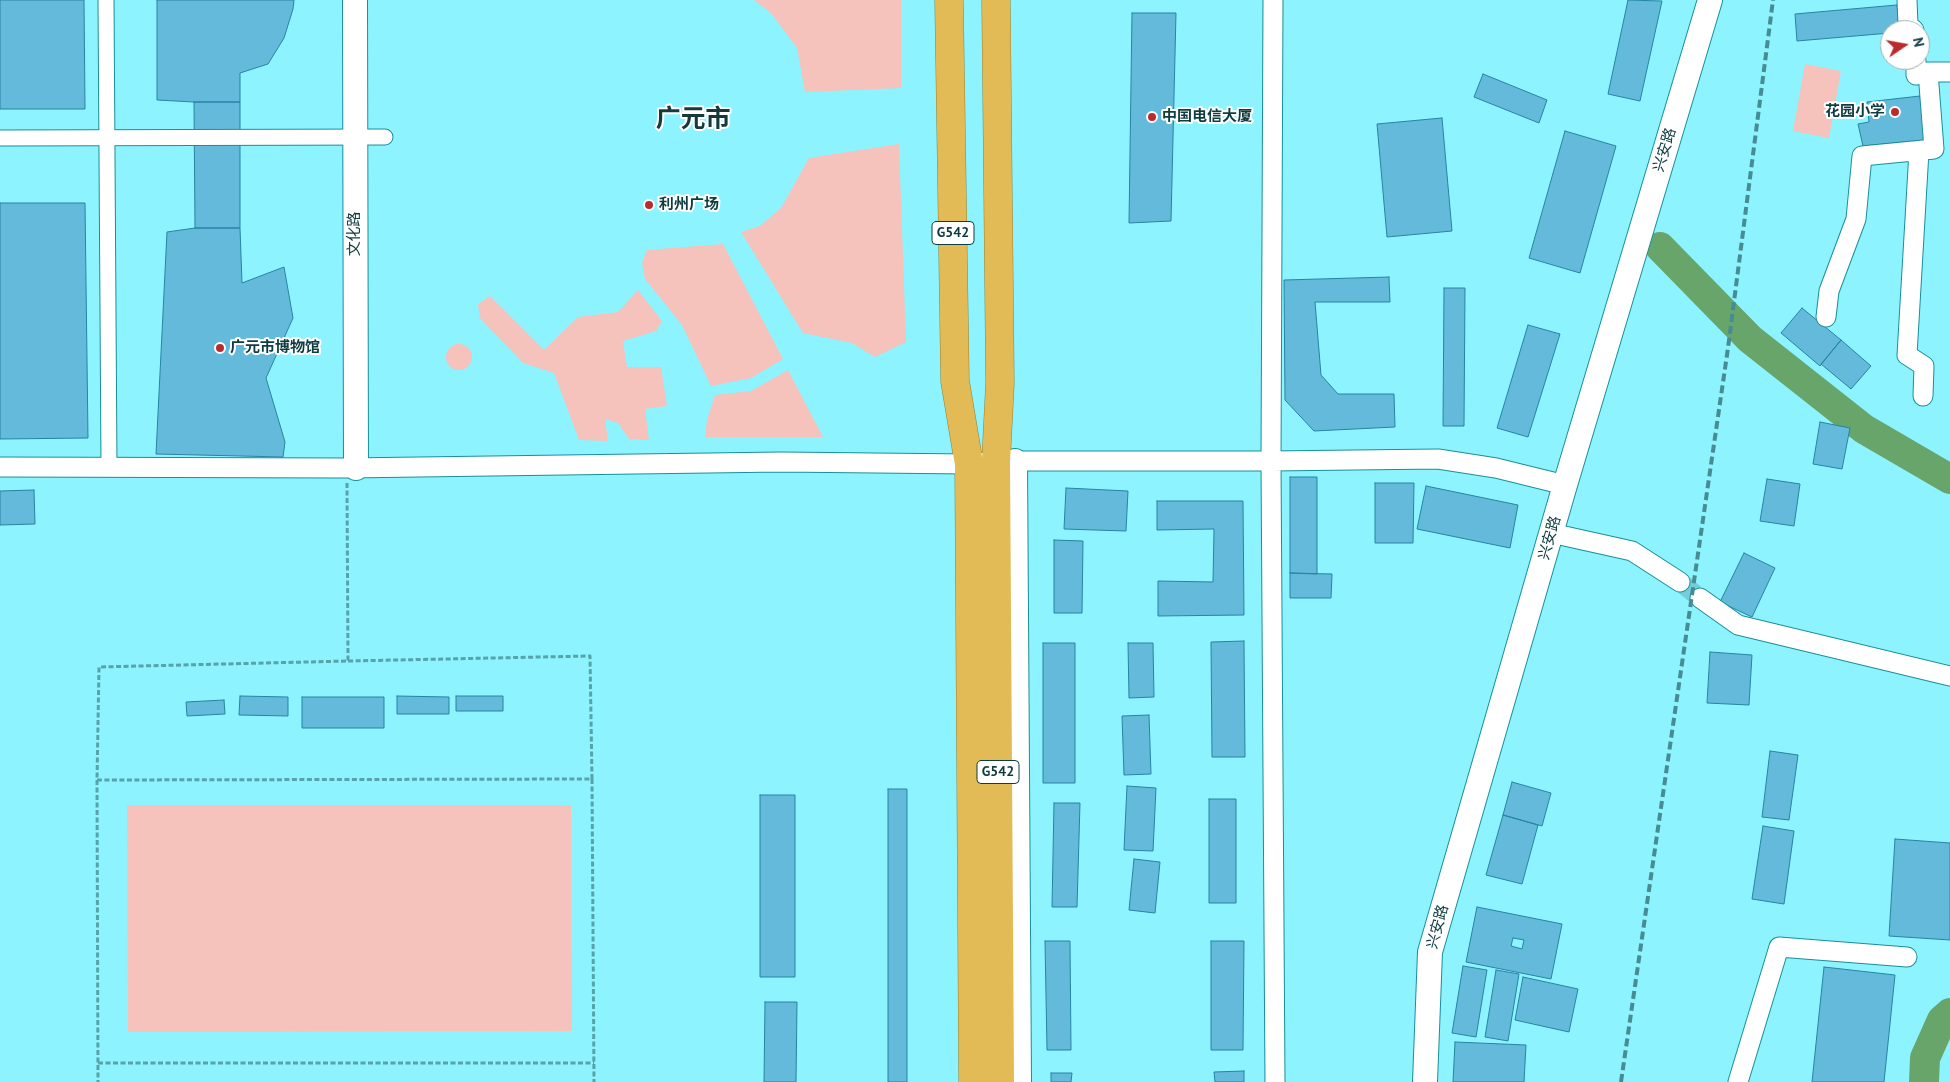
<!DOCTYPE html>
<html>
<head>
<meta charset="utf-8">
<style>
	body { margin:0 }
	#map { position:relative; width:1950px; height:1082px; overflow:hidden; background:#8df3ff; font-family:"PT Sans",sans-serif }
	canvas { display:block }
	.north { position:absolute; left:1880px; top:20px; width:50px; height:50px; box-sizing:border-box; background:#fff; border:1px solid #9fb1b3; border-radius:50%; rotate:78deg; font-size:14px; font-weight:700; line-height:20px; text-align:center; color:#0f3c41 }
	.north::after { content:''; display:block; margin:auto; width:18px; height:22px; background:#bb2b2e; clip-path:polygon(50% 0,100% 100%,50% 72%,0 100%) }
</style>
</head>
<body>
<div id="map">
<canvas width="1950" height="1082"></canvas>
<div class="north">N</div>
</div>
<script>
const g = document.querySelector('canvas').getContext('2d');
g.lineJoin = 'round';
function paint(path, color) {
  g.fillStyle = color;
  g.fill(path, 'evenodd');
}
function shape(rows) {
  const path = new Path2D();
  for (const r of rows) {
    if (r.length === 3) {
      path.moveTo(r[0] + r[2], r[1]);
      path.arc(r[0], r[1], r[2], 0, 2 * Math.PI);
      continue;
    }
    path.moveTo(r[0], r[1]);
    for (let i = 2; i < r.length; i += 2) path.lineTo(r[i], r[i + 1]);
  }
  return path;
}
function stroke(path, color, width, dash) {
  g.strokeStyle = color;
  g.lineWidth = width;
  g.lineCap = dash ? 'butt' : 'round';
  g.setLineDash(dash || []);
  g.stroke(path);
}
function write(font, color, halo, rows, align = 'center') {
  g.font = font + ' "PT Sans","Noto Sans SC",sans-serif';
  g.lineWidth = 4;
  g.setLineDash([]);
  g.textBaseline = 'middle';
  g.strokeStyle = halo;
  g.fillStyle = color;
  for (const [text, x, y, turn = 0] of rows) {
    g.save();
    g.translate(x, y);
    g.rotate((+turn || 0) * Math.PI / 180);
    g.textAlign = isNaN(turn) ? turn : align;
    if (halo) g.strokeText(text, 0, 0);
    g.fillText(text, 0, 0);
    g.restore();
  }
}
paint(shape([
	[754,0,901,0,901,88,805,92,797,48,771,13],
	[1805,64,1841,71,1829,138,1793,131],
	[899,144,906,342,875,357,852,343,803,333,741,232,760,226,781,208,809,158],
	[723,244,783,359,751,378,711,386,682,325,645,279,642,263,647,250],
	[638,290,662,321,656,331,623,341,627,367,661,367,667,406,645,409,649,440,629,439,618,423,605,419,608,441,579,440,554,373,523,363,480,318,478,304,490,296,544,350,578,317,618,312],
	[459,357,13],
	[788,370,823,437,705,437,707,420,715,395,751,391],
	[127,805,571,805,572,1031,128,1032]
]), '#f6c2bc');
stroke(shape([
	[1660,247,1750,339,1864,429,1950,479],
	[1924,1082,1925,1058,1942,1020,1950,1013]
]), '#68a56b', 30);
const building = shape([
	[0,0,84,0,85,109,0,109,0,0],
	[157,0,294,0,293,9,284,38,268,64,240,73,240,102,194,102,157,100,157,0],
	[1628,0,1662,1,1640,101,1608,94,1628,0],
	[1897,5,1899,30,1890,30,1890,33,1797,41,1795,14,1897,5],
	[1132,13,1176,13,1171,221,1129,223,1132,13],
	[1483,74,1547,100,1539,123,1474,97,1483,74],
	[1920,96,1925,140,1863,146,1858,124,1869,122,1867,102,1920,96],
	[194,102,240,102,240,228,195,228,194,102],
	[1442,118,1452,231,1387,237,1377,124,1442,118],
	[1565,131,1616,146,1580,273,1529,258,1565,131],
	[0,203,85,203,88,438,0,439,0,203],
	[195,228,240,228,242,283,284,267,293,318,266,378,285,442,283,457,156,454,167,232,195,228],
	[1389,277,1390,302,1315,302,1321,375,1338,394,1394,394,1395,427,1314,431,1285,400,1284,280,1389,277],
	[1444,288,1465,288,1464,426,1443,426,1444,288],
	[1802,308,1841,340,1820,366,1781,333,1802,308],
	[1528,325,1560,334,1528,437,1497,428,1528,325],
	[1841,340,1871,366,1851,389,1821,364,1841,340],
	[1820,422,1850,428,1842,469,1813,464,1820,422],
	[1290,477,1317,477,1317,574,1290,573,1290,477],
	[1767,479,1800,484,1794,526,1760,521,1767,479],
	[1375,483,1414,483,1413,543,1375,543,1375,483],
	[1426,486,1518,505,1510,548,1417,529,1426,486],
	[1066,488,1128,491,1126,531,1064,529,1066,488],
	[34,490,35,524,0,525,0,491,34,490],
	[1157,501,1243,501,1244,615,1158,616,1158,581,1213,582,1214,529,1157,530,1157,501],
	[1054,540,1083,541,1082,613,1054,613,1054,540],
	[1744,553,1775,568,1752,617,1720,602,1744,553],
	[1290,573,1332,574,1331,598,1290,598,1290,573],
	[1244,641,1245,757,1212,757,1211,642,1244,641],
	[1043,643,1075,643,1075,783,1043,783,1043,643],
	[1128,643,1153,643,1154,697,1129,698,1128,643],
	[1710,652,1752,655,1749,705,1707,703,1710,652],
	[240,696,288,697,288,716,239,715,240,696],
	[397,696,449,697,449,714,397,714,397,696],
	[456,696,503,696,503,711,456,711,456,696],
	[302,697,384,697,384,728,302,728,302,697],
	[224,700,225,714,187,716,186,702,224,700],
	[1149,715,1151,774,1124,775,1122,716,1149,715],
	[1770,751,1798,755,1789,820,1762,817,1770,751],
	[1512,782,1551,793,1542,826,1503,815,1512,782],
	[1127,786,1156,788,1153,851,1124,850,1127,786],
	[888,789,907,789,907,1082,888,1082,888,789],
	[760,795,795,795,795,977,760,977,760,795],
	[1209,799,1236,799,1236,903,1209,903,1209,799],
	[1054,803,1080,803,1077,907,1052,907,1054,803],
	[1503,815,1538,825,1522,884,1486,875,1503,815],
	[1763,826,1794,831,1784,904,1752,899,1763,826],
	[1895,839,1950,843,1950,940,1889,936,1895,839],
	[1134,859,1160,862,1155,913,1129,910,1134,859],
	[1477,907,1562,924,1551,979,1466,962,1477,907],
	[1513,938,1524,940,1522,949,1511,946,1513,938],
	[1045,941,1070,941,1071,1050,1047,1050,1045,941],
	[1211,941,1244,941,1243,1050,1211,1050,1211,941],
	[1463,966,1487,970,1476,1037,1452,1033,1463,966],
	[1824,967,1895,975,1884,1082,1812,1082,1824,967],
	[1496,970,1519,974,1508,1041,1485,1037,1496,970],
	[1523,977,1578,989,1569,1032,1515,1020,1523,977],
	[765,1002,797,1002,796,1082,764,1082,765,1002],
	[1455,1042,1526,1045,1524,1082,1453,1082,1455,1042],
	[1244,1071,1244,1082,1215,1082,1214,1072,1244,1071],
	[1051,1073,1072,1073,1071,1082,1051,1082,1051,1073]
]);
paint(building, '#63badb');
stroke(building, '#2684a3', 1);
stroke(shape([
	[1680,582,1700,598]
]), '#74ced9', 19, [19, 9]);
const pedestrian = shape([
	[106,0,109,467],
	[0,138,385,137]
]);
const minor = shape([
	[1273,0,1271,461,1275,1082],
	[1907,0,1908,25,1914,30],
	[1928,72,1950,72],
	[1919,151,1907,355,1924,366,1923,396],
	[1826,317,1829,291,1856,219,1862,156,1934,149,1928,72,1916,75,1916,60],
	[0,467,347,468,781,462,969,464,996,461,1271,461,1438,459,1496,468,1565,485],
	[1551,533,1632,551,1680,582],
	[1700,598,1738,625,1950,676],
	[1738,1082,1779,947,1907,957]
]);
const tertiary = shape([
	[355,0,356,468],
	[1015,461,1019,1082],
	[1425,1082,1430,952,1565,485,1710,0]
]);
const trunk = shape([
	[949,0,955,381,969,464,973,1082],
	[996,0,1000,383,996,461,1000,1082]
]);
stroke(pedestrian, '#198f9a', 17);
stroke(minor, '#198f9a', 21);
stroke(tertiary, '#198f9a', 26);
stroke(trunk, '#948333', 29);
stroke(shape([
	[347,483,348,661,99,667,97,780,592,779,590,656,348,661],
	[592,779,594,1082],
	[97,780,98,1082],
	[98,1063,594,1063]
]), '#56a3ab', 3, [5, 2.5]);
stroke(pedestrian, '#fff', 15);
stroke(minor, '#fff', 19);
stroke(tertiary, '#fff', 24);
stroke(trunk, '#e2ba56', 28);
stroke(shape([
	[1621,1082,1728,348,1773,0]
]), '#468c94', 4, [8, 4]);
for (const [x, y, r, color] of [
	[1895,112,5,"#bb2b2e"],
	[1152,117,5,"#bb2b2e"],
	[649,205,5,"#bb2b2e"],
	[220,348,5,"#bb2b2e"]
]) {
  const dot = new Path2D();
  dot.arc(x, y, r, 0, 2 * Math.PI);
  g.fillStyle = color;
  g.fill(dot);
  stroke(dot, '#fff', 2);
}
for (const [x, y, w] of [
	[953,233,42],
	[998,772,42]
]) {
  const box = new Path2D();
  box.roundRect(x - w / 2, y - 11.5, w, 23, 4);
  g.fillStyle = '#fff';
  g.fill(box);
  stroke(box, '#0f3c41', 1);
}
write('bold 14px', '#0f3c41', null, [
	["G542",953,233],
	["G542",998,772]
]);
write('bold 15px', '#0f3c41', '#fff', [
	["花园小学",1885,112,"right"],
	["中国电信大厦",1162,117],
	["利州广场",659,205],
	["广元市博物馆",230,348]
], 'left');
write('15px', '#0f3c41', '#fff', [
	["兴安路",1665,150,-73],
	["文化路",355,234,-90],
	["兴安路",1550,538,-74],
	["兴安路",1438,927,-75]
]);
write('bold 25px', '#18393c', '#fff', [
	["广元市",693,120]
]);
</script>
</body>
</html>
